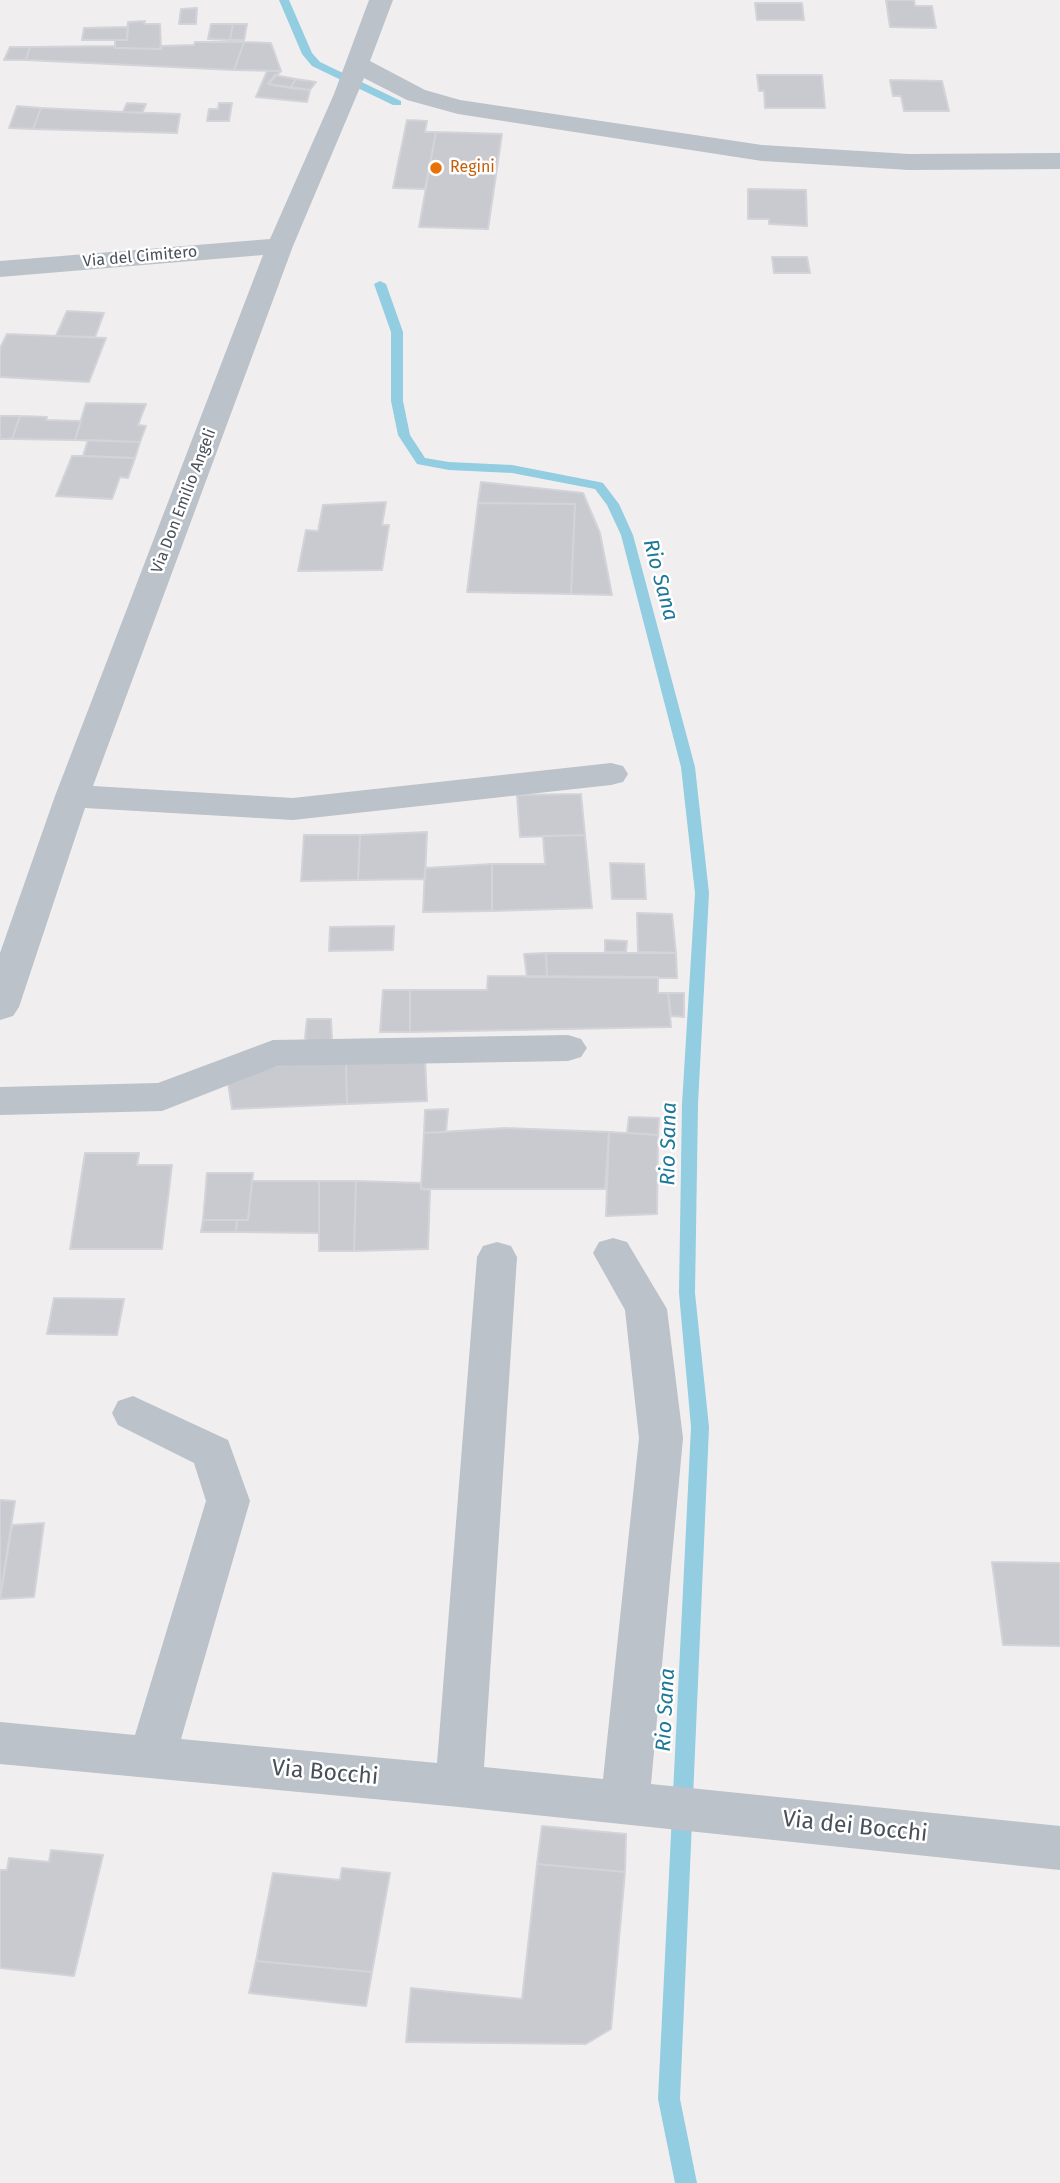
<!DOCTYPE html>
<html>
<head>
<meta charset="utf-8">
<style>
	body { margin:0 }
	canvas { display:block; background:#f0eeee }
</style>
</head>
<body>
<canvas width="1060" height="2183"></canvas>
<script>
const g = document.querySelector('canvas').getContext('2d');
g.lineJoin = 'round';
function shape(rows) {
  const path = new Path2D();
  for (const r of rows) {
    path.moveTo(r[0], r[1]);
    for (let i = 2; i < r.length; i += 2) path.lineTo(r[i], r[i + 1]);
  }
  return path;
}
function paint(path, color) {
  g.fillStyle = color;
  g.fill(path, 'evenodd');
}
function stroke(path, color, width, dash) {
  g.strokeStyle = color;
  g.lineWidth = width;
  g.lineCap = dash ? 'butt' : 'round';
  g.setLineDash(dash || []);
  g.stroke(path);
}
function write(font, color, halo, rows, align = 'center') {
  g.font = font + ' "Fira Sans",sans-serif';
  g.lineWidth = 5;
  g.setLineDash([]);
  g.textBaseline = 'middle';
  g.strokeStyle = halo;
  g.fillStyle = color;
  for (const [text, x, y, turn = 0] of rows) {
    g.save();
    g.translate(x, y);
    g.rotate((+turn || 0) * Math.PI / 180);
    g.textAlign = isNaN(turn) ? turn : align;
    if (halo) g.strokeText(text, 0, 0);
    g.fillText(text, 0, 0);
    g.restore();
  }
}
paint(shape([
	[279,0,289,0,312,53,320,62,401,101,401,105,393,105,312,66,302,54,279,0],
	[380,281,386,284,403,332,403,401,410,435,425,458,449,462,512,465,599,482,603,483,619,504,633,535,695,767,709,893,698,1104,695,1293,709,1427,680,2099,697,2183,675,2183,658,2099,691,1427,679,1293,682,1104,695,893,681,767,621,535,607,505,595,489,512,473,449,470,417,464,398,435,391,401,391,332,374,284,380,281]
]), '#93cde1');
const building = shape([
	[886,0,914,0,915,6,932,6,936,28,890,27,886,0],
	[755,3,802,3,804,20,757,20,755,3],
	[197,8,196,24,179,24,181,9,197,8],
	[145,21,144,24,160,24,161,49,115,48,115,40,127,40,128,22,145,21],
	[211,24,233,24,230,40,208,39,211,24],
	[233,24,247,24,244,40,230,40,233,24],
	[128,27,127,40,82,40,84,28,128,27],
	[195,42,244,42,234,70,26,60,30,47,115,46,115,48,161,49,160,46,194,45,195,42],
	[244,42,271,43,281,71,234,70,244,42],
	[10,47,30,47,26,60,4,60,10,47],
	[267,71,281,71,268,84,310,90,307,102,256,97,267,71],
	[275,75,279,76,296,79,290,88,268,84,275,75],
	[757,75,822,75,825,108,765,108,764,91,759,91,757,75],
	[296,79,316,82,310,90,290,88,296,79],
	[890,80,942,81,949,111,904,111,901,96,893,96,890,80],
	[127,103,146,104,142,113,123,112,127,103],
	[219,103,232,103,229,121,207,121,209,109,218,109,219,103],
	[17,106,41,108,33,129,9,128,17,106],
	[41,108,123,112,180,114,177,133,33,129,41,108],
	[407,120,427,121,425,132,436,132,425,189,393,188,407,120],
	[436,132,502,134,488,229,419,227,436,132],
	[748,189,806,190,807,226,769,224,769,219,748,219,748,189],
	[772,257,807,257,810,273,774,273,772,257],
	[67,311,104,313,95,337,56,336,67,311],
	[7,334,56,336,106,338,89,382,0,377,0,348,7,334],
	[86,403,146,404,138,425,146,426,140,442,75,440,86,403],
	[0,416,20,416,12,439,0,439,0,416],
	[20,416,47,417,46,420,81,421,75,440,12,439,20,416],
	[88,440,140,442,135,458,83,456,88,440],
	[72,456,83,456,135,458,128,478,120,477,112,499,56,496,72,456],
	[481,482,583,493,600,533,612,595,571,594,575,504,478,503,481,482],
	[386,502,382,525,389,525,382,570,298,571,306,530,318,531,323,505,386,502],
	[478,503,575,504,571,594,467,592,478,503],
	[581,794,585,835,520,837,517,795,581,794],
	[427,832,425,879,358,880,360,835,427,832],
	[304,835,360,835,358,880,301,881,304,835],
	[585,835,592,908,492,911,492,864,545,864,543,836,585,835],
	[610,863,644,864,646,899,612,899,610,863],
	[492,864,492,911,423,912,425,868,492,864],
	[637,913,672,914,676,953,638,952,637,913],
	[394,926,393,950,329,951,330,927,394,926],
	[605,940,627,941,626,952,605,952,605,940],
	[546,953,676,953,677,978,547,977,546,953],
	[546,953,547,977,527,977,524,954,546,953],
	[488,976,658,977,658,993,668,993,671,1027,410,1032,410,990,487,990,488,976],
	[383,990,410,990,410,1032,380,1032,383,990],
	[668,993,684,993,684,1017,671,1016,668,993],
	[307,1019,331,1019,332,1038,328,1042,310,1042,305,1038,307,1019],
	[425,1058,427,1101,347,1104,346,1062,425,1058],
	[346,1062,347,1104,232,1109,228,1083,271,1066,346,1062],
	[448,1109,446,1132,424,1133,425,1110,448,1109],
	[629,1117,659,1118,658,1135,627,1133,629,1117],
	[506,1128,609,1132,605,1189,421,1189,424,1133,506,1128],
	[609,1132,658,1135,657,1214,606,1216,609,1132],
	[85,1153,139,1153,137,1165,172,1165,162,1249,70,1249,85,1153],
	[207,1173,253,1173,248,1220,203,1220,207,1173],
	[252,1181,319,1181,319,1233,236,1232,237,1220,248,1220,252,1181],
	[319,1181,356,1181,354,1251,319,1251,319,1181],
	[356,1181,421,1183,421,1189,430,1190,428,1249,354,1251,356,1181],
	[203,1220,237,1220,236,1232,201,1232,203,1220],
	[54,1298,124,1299,117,1335,47,1334,54,1298],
	[0,1500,15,1501,0,1597,0,1500],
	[44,1523,34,1597,0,1599,12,1525,44,1523],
	[992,1562,1060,1563,1060,1646,1003,1645,992,1562],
	[542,1826,626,1834,625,1872,537,1864,542,1826],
	[51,1850,103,1855,74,1976,0,1968,0,1870,7,1870,9,1858,49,1862,51,1850],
	[537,1864,625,1872,611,2029,586,2044,406,2042,411,1988,522,1999,537,1864],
	[342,1868,390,1873,372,1972,256,1961,273,1873,340,1880,342,1868],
	[256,1961,372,1972,366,2006,249,1993,256,1961]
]);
paint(building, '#c9cad0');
stroke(building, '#d3d4d9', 2);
paint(shape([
	[369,0,393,0,370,61,425,90,460,100,762,145,909,154,1060,153,1060,169,909,170,762,161,458,114,407,100,364,78,293,246,93,786,293,798,611,763,623,766,628,774,623,782,611,785,293,820,85,808,19,1007,13,1016,0,1020,0,953,55,796,263,255,0,277,0,261,270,239,334,94,369,0],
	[568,1035,581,1039,587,1048,581,1057,568,1061,277,1066,162,1111,0,1115,0,1087,158,1083,273,1040,568,1035],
	[613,1238,627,1242,667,1309,683,1438,651,1784,1060,1826,1060,1870,459,1807,0,1764,0,1722,135,1735,206,1501,194,1463,118,1425,112,1413,118,1401,133,1396,228,1440,250,1501,181,1739,437,1763,477,1257,483,1246,497,1242,511,1246,517,1257,484,1767,603,1779,639,1438,625,1310,593,1253,599,1242,613,1238]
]), '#bbc2c9');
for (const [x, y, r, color] of [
	[436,168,7,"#e8710a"]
]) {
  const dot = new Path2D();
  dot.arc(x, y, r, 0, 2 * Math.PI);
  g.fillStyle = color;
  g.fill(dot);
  stroke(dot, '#fff', 2.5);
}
write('16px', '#c56008', '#fff', [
	["Regini",450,168]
], 'left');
write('16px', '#485059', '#fff', [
	["Via del Cimitero",140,257,-5],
	["Via Don Emilio Angeli",184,501,-69]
]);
write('italic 21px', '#1c7898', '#fff', [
	["Rio Sana",660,580,75],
	["Rio Sana",669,1144,-89],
	["Rio Sana",666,1710,-87]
]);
write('23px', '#485059', '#fff', [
	["Via Bocchi",325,1773,5],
	["Via dei Bocchi",855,1827,6]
]);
</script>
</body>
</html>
